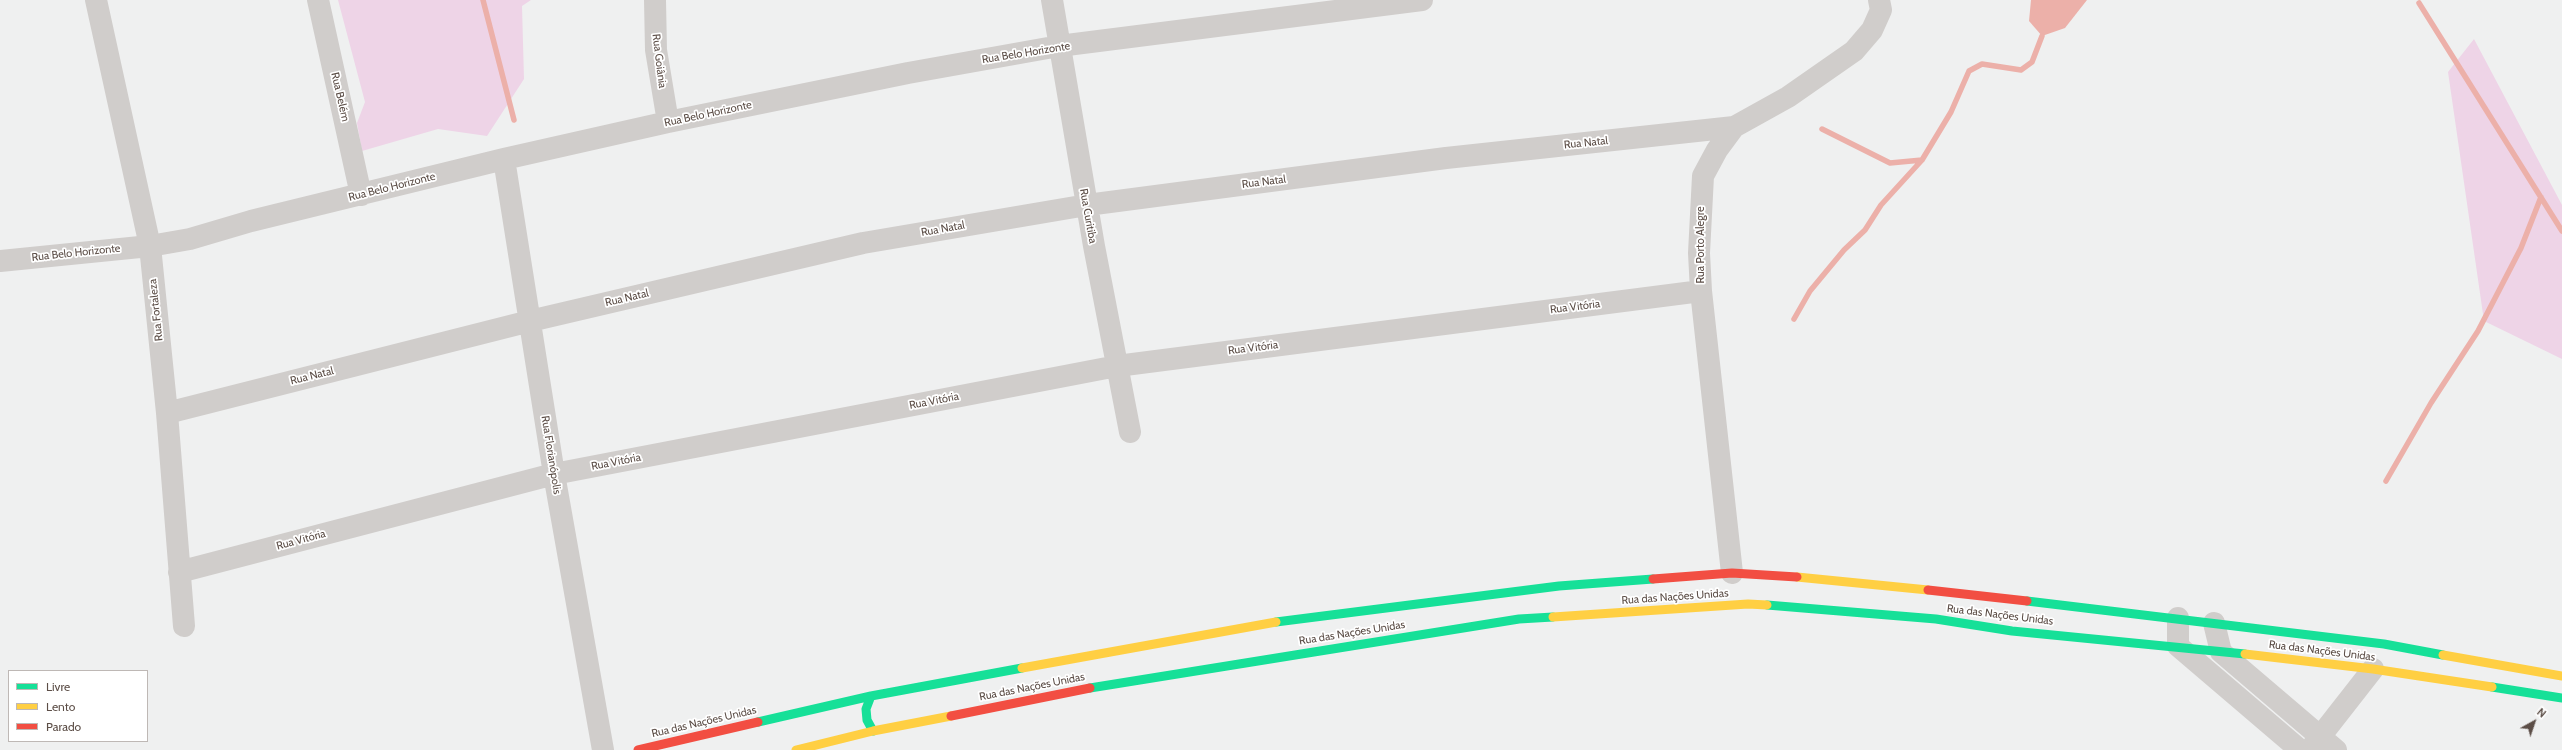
<!DOCTYPE html>
<html>
<head>
<meta charset="utf-8">
<style>
	body { margin:0 }
	#map { position:relative; width:2562px; height:750px; overflow:hidden; background:#eff0f0; font-family:Cabin,sans-serif }
	canvas { display:block }
	.legend { position:absolute; left:8px; top:670px; width:140px; height:72px; box-sizing:border-box; background:#fff; border:1px solid #beb8b5; margin:0; padding:5px 7px; list-style:none; font-size:12px; color:#5c4e47 }
	.legend li { display:flex; align-items:center; gap:8px; height:20px }
	.legend b { width:20px; border:1px solid #beb8b5 }
	.north { position:absolute; left:2514px; top:702px; width:40px; height:40px; -webkit-text-stroke:3px #fff; paint-order:stroke; rotate:40deg; font-size:11px; font-weight:700; line-height:16px; text-align:center; color:#5c4e47 }
	.north::after { content:''; display:block; margin:auto; width:14px; height:18px; background:#5c4e47; clip-path:polygon(50% 0,100% 100%,50% 72%,0 100%) }
</style>
</head>
<body>
<div id="map">
<canvas width="2562" height="750"></canvas>
<ul class="legend">
<li><b style="height:5px;background:#16e098"></b>Livre</li>
<li><b style="height:5px;background:#ffcf43"></b>Lento</li>
<li><b style="height:5px;background:#f24e42"></b>Parado</li>
</ul>
<div class="north">N</div>
</div>
<script>
const g = document.querySelector('canvas').getContext('2d');
g.lineJoin = 'round';
function paint(path, color) {
  g.fillStyle = color;
  g.fill(path, 'evenodd');
}
function shape(rows) {
  const path = new Path2D();
  for (const r of rows) {
    path.moveTo(r[0], r[1]);
    for (let i = 2; i < r.length; i += 2) path.lineTo(r[i], r[i + 1]);
  }
  return path;
}
function stroke(path, color, width, dash) {
  g.strokeStyle = color;
  g.lineWidth = width;
  g.lineCap = dash ? 'butt' : 'round';
  g.setLineDash(dash || []);
  g.stroke(path);
}
function write(font, color, halo, rows, align = 'center') {
  g.font = font + ' Cabin,sans-serif';
  g.lineWidth = 3.5;
  g.setLineDash([]);
  g.textBaseline = 'middle';
  g.strokeStyle = halo;
  g.fillStyle = color;
  for (const [text, x, y, turn = 0] of rows) {
    g.save();
    g.translate(x, y);
    g.rotate((+turn || 0) * Math.PI / 180);
    g.textAlign = isNaN(turn) ? turn : align;
    if (halo) g.strokeText(text, 0, 0);
    g.fillText(text, 0, 0);
    g.restore();
  }
}
paint(shape([
	[338,0,531,0,522,6,524,79,487,136,438,129,362,151,357,123,365,102],
	[2474,39,2562,205,2562,359,2484,321,2448,72]
]), '#eed4e7');
paint(shape([
	[2031,0,2087,0,2065,28,2042,36,2029,21]
]), '#ecb0a9');
stroke(shape([
	[483,0,514,120],
	[2419,3,2562,231],
	[1822,129,1890,163,1922,160],
	[1794,319,1810,291,1844,250,1865,230,1881,205,1922,160,1951,112,1969,71,1982,64,2021,70,2032,62,2042,36],
	[2386,481,2431,403,2478,331,2521,248,2541,197]
]), '#ecb0a9', 5.5);
stroke(shape([
	[96,0,150,246,167,413,184,626],
	[318,0,361,195],
	[655,0,656,50,668,122],
	[1052,0,1094,246,1130,432],
	[504,159,554,474,603,750],
	[0,261,150,246,190,239,251,221,504,159,668,122,908,73,1059,46,1422,0],
	[167,413,530,321,863,243,1087,205,1446,158,1734,127],
	[179,572,554,474,1117,366,1701,291],
	[1732,573,1701,291,1699,253,1703,176,1717,150,1734,127,1788,97,1854,51,1872,30,1881,10,1879,0],
	[2178,618,2178,646,2300,750],
	[2214,623,2221,652,2336,750],
	[2312,747,2373,669]
]), '#d0cdcb', 22);
stroke(shape([
	[2027,601,2384,644,2443,655],
	[1767,605,1936,619,2012,631,2245,654],
	[1276,622,1559,586,1653,579],
	[2492,687,2562,698],
	[1090,688,1519,619,1553,617],
	[871,696,866,709,867,720,873,731],
	[758,722,871,696,1022,668]
]), '#16e098', 9);
stroke(shape([
	[1797,577,1928,590],
	[1553,617,1748,604,1767,605],
	[2245,654,2373,669,2492,687],
	[2443,655,2562,676],
	[1022,668,1276,622],
	[796,750,873,731,951,716]
]), '#ffcf43', 9);
stroke(shape([
	[1653,579,1732,573,1797,577],
	[1928,590,2027,601],
	[951,716,1090,688],
	[638,750,758,722]
]), '#f24e42', 9);
write('11px', '#5c4e47', '#fff', [
	["Rua Belo Horizonte",1026,53,-9],
	["Rua Goiânia",659,61,83],
	["Rua Belém",340,97,77],
	["Rua Belo Horizonte",708,114,-12],
	["Rua Natal",1586,143,-6],
	["Rua Natal",1264,182,-7],
	["Rua Belo Horizonte",392,187,-14],
	["Rua Curitiba",1088,216,80],
	["Rua Natal",943,229,-10],
	["Rua Porto Alegre",1701,245,-90],
	["Rua Belo Horizonte",76,253,-6],
	["Rua Natal",627,298,-13],
	["Rua Vitória",1575,307,-7],
	["Rua Fortaleza",156,310,-96],
	["Rua Vitória",1253,348,-7],
	["Rua Natal",312,376,-14],
	["Rua Vitória",934,401,-11],
	["Rua Florianópolis",551,455,81],
	["Rua Vitória",616,462,-11],
	["Rua Vitória",301,540,-15],
	["Rua das Nações Unidas",1675,597,-4],
	["Rua das Nações Unidas",2000,615,7],
	["Rua das Nações Unidas",1352,633,-9],
	["Rua das Nações Unidas",2322,651,7],
	["Rua das Nações Unidas",1032,687,-11],
	["Rua das Nações Unidas",704,722,-13]
]);
</script>
</body>
</html>
